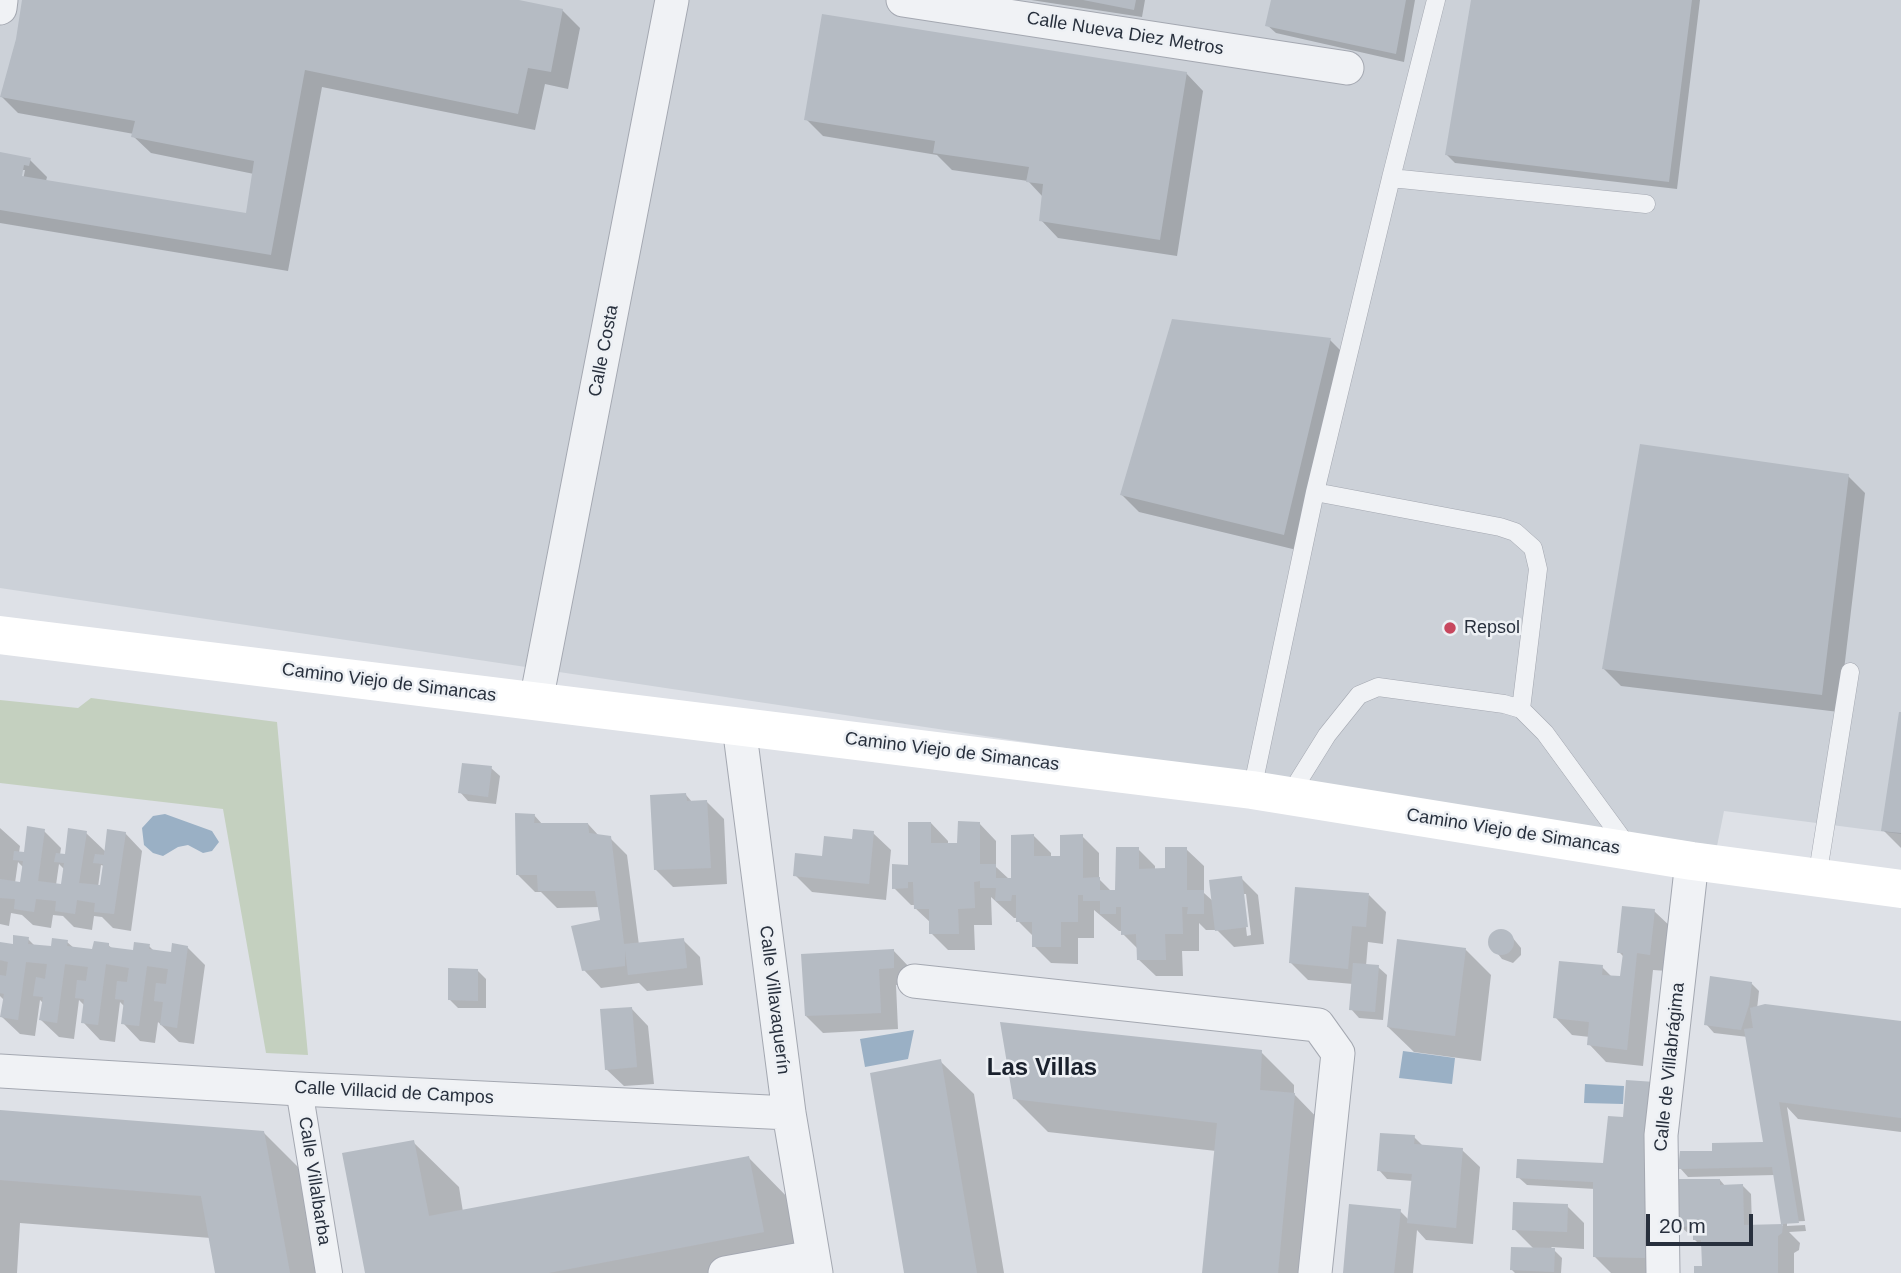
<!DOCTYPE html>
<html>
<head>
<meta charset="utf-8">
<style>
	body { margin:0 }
	#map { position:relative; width:1901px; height:1273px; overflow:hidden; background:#dee1e7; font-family:Arial,sans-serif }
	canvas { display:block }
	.scale { position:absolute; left:1646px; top:1214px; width:107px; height:32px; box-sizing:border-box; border:4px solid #28303d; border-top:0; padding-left:9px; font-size:21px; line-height:24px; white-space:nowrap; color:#28303d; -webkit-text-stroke:5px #edf0f4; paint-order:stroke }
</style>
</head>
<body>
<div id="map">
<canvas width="1901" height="1273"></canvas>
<div class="scale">20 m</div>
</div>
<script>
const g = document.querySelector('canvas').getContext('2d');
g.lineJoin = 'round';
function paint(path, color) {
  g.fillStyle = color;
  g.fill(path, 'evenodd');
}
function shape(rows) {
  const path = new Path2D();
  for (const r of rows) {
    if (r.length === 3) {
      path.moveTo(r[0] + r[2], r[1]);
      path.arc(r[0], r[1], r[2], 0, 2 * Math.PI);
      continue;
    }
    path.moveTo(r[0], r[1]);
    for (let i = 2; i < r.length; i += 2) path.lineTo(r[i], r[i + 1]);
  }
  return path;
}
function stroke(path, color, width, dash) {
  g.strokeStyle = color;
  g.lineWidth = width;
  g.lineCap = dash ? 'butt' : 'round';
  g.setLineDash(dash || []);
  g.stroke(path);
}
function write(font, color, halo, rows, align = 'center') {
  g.font = font + ' Arial,sans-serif';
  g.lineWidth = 5;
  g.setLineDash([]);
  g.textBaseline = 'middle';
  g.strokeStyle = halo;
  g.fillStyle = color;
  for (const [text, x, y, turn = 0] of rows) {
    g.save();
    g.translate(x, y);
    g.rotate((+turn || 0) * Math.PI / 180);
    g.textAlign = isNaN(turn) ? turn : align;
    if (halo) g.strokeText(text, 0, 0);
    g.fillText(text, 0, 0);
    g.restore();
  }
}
paint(shape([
	[0,0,1901,0,1901,834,1724,811,1717,846,0,588]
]), '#ccd1d8');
paint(shape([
	[91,698,277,722,308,1055,266,1053,223,809,0,783,0,700,78,708]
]), '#c4d0bf');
paint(shape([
	[165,814,212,831,219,842,212,851,203,853,188,845,178,847,163,856,153,853,144,845,142,828,153,816],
	[914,1030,908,1059,865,1067,860,1039],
	[1403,1051,1455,1058,1452,1084,1399,1078],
	[1585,1084,1624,1086,1623,1104,1584,1103]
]), '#9ab0c5');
paint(shape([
	[24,0,510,0,562,10,580,28,568,89,545,84,535,130,322,87,288,271,0,223,0,154,30,160,47,177,46,181,247,215,254,174,151,153,133,136,134,134,18,113,1,96,17,39],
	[21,170,25,170,22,185],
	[1031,0,1145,0,1142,17],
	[1273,0,1415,0,1404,62,1276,33,1267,25],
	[1473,0,1700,0,1677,189,1455,163,1447,155],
	[1186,73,1203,91,1177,256,1058,238,1041,220,1043,197,1028,181,952,170,937,155,823,136,806,119],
	[1330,340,1347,357,1301,551,1139,512,1122,495],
	[1848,476,1865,493,1839,712,1621,686,1604,669],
	[1901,714,1901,848,1883,830],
	[491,768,500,776,496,804,468,801,460,792],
	[686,795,693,803,707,802,724,819,727,884,673,887,655,869],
	[534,815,543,825,588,824,600,837,610,838,627,855,639,945,683,940,700,957,703,985,647,991,639,983,601,988,584,970,602,921,600,907,557,908,541,892,535,892,518,875],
	[931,823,948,841,948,844,959,844,979,823,996,841,996,867,1009,879,1013,879,1034,836,1051,853,1051,858,1062,858,1082,836,1099,853,1099,879,1112,892,1117,892,1138,849,1155,866,1155,870,1167,870,1186,849,1204,866,1204,893,1214,902,1241,878,1258,895,1264,944,1234,947,1217,930,1206,930,1199,923,1199,951,1182,951,1183,976,1156,976,1138,959,1138,949,1123,934,1123,931,1119,931,1094,910,1094,938,1078,938,1078,964,1051,963,1034,946,1034,937,1018,921,1018,918,1014,918,991,897,992,925,974,925,975,950,948,950,931,933,931,923,915,908,915,905,911,905,894,888,910,867],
	[1242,894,1246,894,1251,935,1247,936],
	[0,828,20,846,19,853,25,854,44,831,61,848,60,855,66,856,86,833,106,852,125,833,142,851,131,931,113,928,102,917,94,916,92,930,74,927,63,916,53,915,51,928,33,925,22,915,11,913,9,926,0,924],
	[18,862,24,868,22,884,15,883],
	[59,864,65,870,63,886,56,885],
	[101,865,104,866,102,887,98,887],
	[873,833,891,850,886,900,812,892,795,875,854,841],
	[1369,895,1386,912,1383,944,1368,942,1366,966,1378,967,1387,975,1383,1020,1359,1018,1351,1009,1353,984,1308,980,1291,963],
	[1654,911,1672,928,1667,971,1653,970,1643,1066,1606,1062,1589,1044,1590,1037,1572,1035,1555,1017,1602,967,1612,977,1622,978,1624,957,1619,952],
	[1497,931,1508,932,1521,948,1521,955,1513,963,1502,959,1490,944,1491,936],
	[28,939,35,946,53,948,67,942,74,948,94,951,108,945,113,949,134,952,149,946,155,952,173,954,187,947,205,965,194,1044,179,1042,158,1022,155,1043,140,1041,123,1023,125,1007,120,1002,115,1042,100,1040,83,1022,85,1006,79,1000,74,1039,59,1037,41,1020,43,1003,40,1000,35,1036,20,1034,2,1017,4,1000,0,996,0,944,14,946],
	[1465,949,1491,975,1481,1061,1414,1052,1388,1027],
	[893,950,910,968,911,984,896,985,898,1029,823,1033,806,1016],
	[478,971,486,979,486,1008,458,1008,450,1000],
	[1751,983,1759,991,1757,1009,1901,1023,1901,1132,1798,1119,1787,1107,1805,1221,1787,1222,1787,1226,1805,1225,1806,1231,1789,1232,1800,1243,1799,1250,1794,1253,1794,1273,1696,1273,1704,1267,1703,1248,1695,1240,1695,1234,1689,1234,1680,1226,1720,1180,1726,1187,1743,1186,1751,1194,1752,1226,1783,1226,1775,1175,1688,1177,1680,1168,1713,1153,1765,1143,1748,1037,1714,1033,1706,1024],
	[631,1008,648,1026,654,1084,624,1086,606,1069],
	[1261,1052,1294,1085,1294,1094,1327,1128,1313,1273,1204,1273,1216,1151,1048,1132,1015,1099],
	[940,1061,974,1094,1004,1273,906,1273],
	[0,1111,263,1132,309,1178,326,1273,217,1273,211,1238,20,1223,17,1273,0,1273],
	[1414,1137,1422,1145,1462,1150,1480,1167,1473,1244,1426,1240,1417,1230,1413,1273,1345,1273,1400,1211,1409,1220,1413,1181,1387,1179,1379,1170],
	[413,1142,459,1187,463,1212,749,1158,794,1204,808,1273,367,1273],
	[1605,1165,1663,1273,1611,1273,1595,1257,1595,1189,1527,1185,1518,1177],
	[1567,1206,1584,1223,1584,1249,1551,1247,1562,1258,1561,1273,1515,1273,1512,1270,1534,1249,1514,1229]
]), '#0003');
paint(shape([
	[22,0,519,0,563,9,551,72,528,68,518,114,305,70,271,255,0,210,0,152,31,158,29,166,24,165,22,176,246,213,254,161,131,137,135,121,0,97,16,39],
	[1083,0,1136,0,1134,10],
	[1271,0,1406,0,1396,54,1265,26],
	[1471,0,1692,0,1669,182,1445,155],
	[822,14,1187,72,1160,240,1039,221,1043,184,1026,182,1029,167,933,153,935,141,804,120],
	[1172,319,1331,338,1284,535,1120,495],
	[1640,444,1849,474,1822,695,1602,669],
	[1899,712,1901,712,1901,833,1881,831],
	[462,763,492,766,488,797,458,793],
	[686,793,687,801,707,800,711,868,654,870,650,795],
	[515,813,535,814,534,823,588,823,589,833,611,836,624,944,684,938,687,968,628,975,625,950,625,966,582,971,571,926,600,920,595,891,538,891,537,875,516,875],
	[958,821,980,822,980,864,996,864,996,878,1011,878,1011,835,1034,834,1034,856,1060,856,1060,835,1083,834,1083,878,1100,877,1100,890,1115,890,1116,847,1139,847,1139,869,1165,868,1165,847,1187,847,1187,890,1204,890,1204,914,1187,914,1188,907,1182,907,1183,934,1165,934,1166,960,1137,960,1136,934,1121,935,1121,907,1116,907,1116,914,1100,914,1100,901,1083,901,1083,895,1078,895,1078,922,1061,922,1061,947,1032,947,1032,922,1016,922,1016,895,1012,895,1011,901,995,901,996,888,980,888,980,881,974,882,975,908,958,909,959,934,929,934,929,909,914,909,913,882,908,882,908,888,892,889,892,864,908,865,908,822,931,822,931,843,957,843],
	[27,826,45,829,38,881,61,884,64,863,54,862,56,853,65,854,68,828,87,831,79,883,100,885,103,864,93,863,95,854,104,855,107,829,126,832,114,914,94,912,95,903,77,900,75,914,55,911,56,901,36,899,34,912,14,909,15,899,0,898,0,879,20,882,23,861,13,860,14,851,24,852],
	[853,829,874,831,869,884,793,876,795,853,822,856,824,836,852,839],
	[1242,876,1248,927,1215,931,1209,880],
	[1295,887,1369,893,1366,927,1352,926,1348,969,1289,963],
	[1622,906,1655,909,1650,955,1637,953,1627,1050,1587,1045,1589,1022,1553,1018,1559,961,1603,965,1602,975,1620,976,1623,953,1617,953],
	[1501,942,13],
	[13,935,29,937,28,944,51,946,52,938,68,940,67,946,92,949,94,941,109,943,109,947,133,950,134,942,150,944,149,949,171,952,172,943,188,946,177,1028,160,1025,163,1002,154,1001,156,983,166,984,168,969,147,966,139,1026,121,1024,124,1000,115,999,117,981,127,982,129,968,106,964,98,1025,81,1023,84,999,75,998,77,980,86,981,88,967,65,964,57,1023,39,1020,43,997,33,996,36,977,45,979,47,964,26,962,18,1020,0,1017,4,994,0,993,0,975,6,976,8,962,0,960,0,942,13,944],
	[1397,939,1466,948,1455,1036,1387,1027],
	[894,949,894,968,879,969,881,1013,805,1016,801,954],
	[1353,963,1379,965,1375,1012,1349,1010],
	[448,968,478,969,478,1001,448,1000],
	[1710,976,1752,982,1749,1005,1741,1030,1704,1025],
	[1765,1004,1901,1021,1901,1118,1779,1102,1799,1223,1781,1224,1772,1167,1678,1169,1680,1151,1712,1151,1712,1143,1763,1142,1744,1029,1753,1028,1750,1008],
	[632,1007,637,1067,605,1070,600,1009],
	[1000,1022,1262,1050,1260,1090,1295,1093,1278,1273,1202,1273,1217,1123,1013,1099],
	[941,1059,977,1273,904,1273,870,1073],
	[1626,1080,1655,1082,1647,1258,1593,1257,1593,1182,1516,1178,1517,1159,1603,1163,1608,1116,1623,1117],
	[0,1110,264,1131,290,1273,215,1273,201,1196,0,1180],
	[1380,1133,1415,1135,1414,1144,1463,1148,1456,1228,1407,1223,1412,1174,1377,1171],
	[414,1140,429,1216,749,1156,764,1232,548,1273,365,1273,342,1153],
	[1678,1179,1720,1179,1720,1185,1743,1184,1744,1225,1783,1224,1782,1233,1778,1236,1778,1273,1694,1273,1694,1266,1702,1266,1701,1240,1693,1240,1693,1226,1679,1227],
	[1513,1202,1568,1204,1567,1232,1512,1230],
	[1349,1204,1401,1209,1394,1273,1343,1273],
	[1511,1247,1555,1248,1554,1272,1510,1270]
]), '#b5bbc3');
const service = shape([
	[1391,178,1436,0],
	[1315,492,1500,527,1515,532,1533,548,1538,569,1521,709],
	[1252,790,1315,492,1391,178,1646,204],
	[1289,796,1327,735,1359,695,1378,687,1504,704,1521,709,1545,733,1629,848],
	[1817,878,1850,672]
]);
const pedestrian = shape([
	[299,1089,329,1273]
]);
const minor = shape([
	[903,0,1347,68],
	[0,8,1,0],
	[536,701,672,0],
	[739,726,789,1113,816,1273],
	[914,981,1318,1025,1338,1053,1315,1273],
	[0,1071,299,1089,789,1113],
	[725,1273,813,1257],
	[1663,1273,1661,1135,1692,861]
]);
stroke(service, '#a4a8b1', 19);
stroke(pedestrian, '#a4a8b1', 28);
stroke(minor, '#a4a8b1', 35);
stroke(service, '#f0f2f5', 18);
stroke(pedestrian, '#f0f2f5', 26);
stroke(minor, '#f0f2f5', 33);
stroke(shape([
	[0,635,1252,790,1692,861,1901,889]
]), '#fff', 38);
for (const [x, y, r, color] of [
	[1450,628,7,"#c7475e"]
]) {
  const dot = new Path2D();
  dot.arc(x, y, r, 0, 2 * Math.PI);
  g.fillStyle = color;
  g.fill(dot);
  stroke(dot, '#edf0f4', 2.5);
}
write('18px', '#28303d', '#edf0f4', [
	["Calle Nueva Diez Metros",1125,34,9],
	["Calle Costa",604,351,-79],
	["Camino Viejo de Simancas",389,683,7],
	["Camino Viejo de Simancas",952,752,7],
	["Camino Viejo de Simancas",1513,832,9],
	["Calle Villavaquerín",774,1000,83],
	["Calle de Villabrágima",1670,1067,-84],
	["Calle Villacid de Campos",394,1093,3],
	["Calle Villalbarba",314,1181,81]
]);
write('18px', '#28303d', '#edf0f4', [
	["Repsol",1464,628]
], 'left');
write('bold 24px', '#1a212d', '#edf0f4', [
	["Las Villas",1042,1068]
]);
</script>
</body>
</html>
